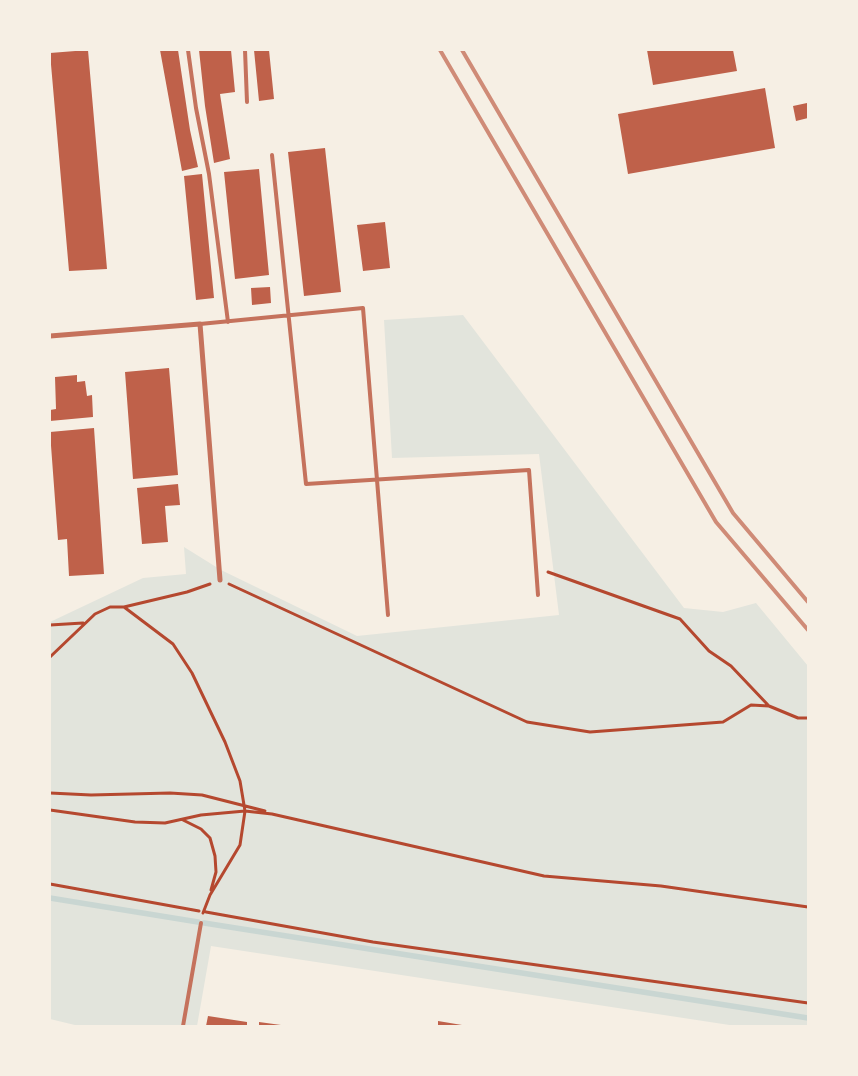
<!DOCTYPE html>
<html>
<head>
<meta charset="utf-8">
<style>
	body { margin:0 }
	#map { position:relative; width:858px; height:1076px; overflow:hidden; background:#f6efe4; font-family:Manrope,sans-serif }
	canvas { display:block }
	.frame { position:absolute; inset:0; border:51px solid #f6efe4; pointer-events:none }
</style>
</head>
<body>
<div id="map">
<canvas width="858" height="1076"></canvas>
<div class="frame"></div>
</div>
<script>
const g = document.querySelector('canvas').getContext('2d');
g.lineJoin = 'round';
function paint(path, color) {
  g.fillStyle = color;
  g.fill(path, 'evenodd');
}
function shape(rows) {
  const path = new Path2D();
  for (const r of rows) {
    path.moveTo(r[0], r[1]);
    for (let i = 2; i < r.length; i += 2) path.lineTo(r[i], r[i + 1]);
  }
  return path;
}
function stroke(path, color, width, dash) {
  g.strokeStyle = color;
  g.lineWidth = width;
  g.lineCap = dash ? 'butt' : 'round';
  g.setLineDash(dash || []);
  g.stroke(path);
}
paint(shape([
	[463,315,684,608,723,612,756,603,808,666,808,1026,736,1026,211,946,197,1026,79,1026,50,1019,50,622,143,578,186,574,184,547,221,570,357,636,559,615,539,454,392,458,384,320]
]), '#e2e4dc');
stroke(shape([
	[50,898,198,922],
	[204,923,808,1018]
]), '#c9d6d2', 5.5);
paint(shape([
	[88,50,107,269,69,271,50,53],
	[160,50,178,50,190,130,198,167,182,171],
	[199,50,231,50,235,92,220,94,230,159,214,163,205,106],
	[254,50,269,50,274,99,259,101],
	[647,50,733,50,737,71,653,85],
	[765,88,775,148,628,174,618,114],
	[807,103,808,118,796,121,793,106],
	[325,148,341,292,304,296,288,152],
	[259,169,269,275,235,279,224,172],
	[202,174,214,298,196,300,184,176],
	[385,222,390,268,363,271,357,225],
	[270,287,271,303,252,305,251,288],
	[169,368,178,475,133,479,125,372],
	[77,375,77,382,85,381,87,396,92,395,93,417,50,421,50,410,56,409,55,377],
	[94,428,104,574,69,576,67,539,58,540,50,432],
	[178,484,180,505,165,506,168,542,142,544,137,488],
	[208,1016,247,1022,247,1026,206,1026],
	[438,1021,462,1025,462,1026,438,1026],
	[259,1022,281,1025,281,1026,259,1026]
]), '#bf614a');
stroke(shape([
	[548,572,680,619,709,651,731,666,768,705],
	[229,584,527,722,590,732,723,722,751,705,769,706,798,718,808,718],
	[124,607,173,644,192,673,225,742,240,781,245,811,240,845,210,895,203,913],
	[50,625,83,623],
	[50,657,95,614,110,607,124,607,187,592,210,584],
	[50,793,91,795,170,793,202,795,265,811],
	[50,810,135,822,165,823,201,815,245,811,272,814,544,876,661,886,808,907],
	[183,820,201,829,210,838,215,856,216,872,211,890],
	[50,884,199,911],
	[206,912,373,942,808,1003]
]), '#b5482f', 3);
stroke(shape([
	[188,50,196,108,209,174,228,322],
	[245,50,247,102],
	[272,155,306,484,529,470,538,595],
	[200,324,363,308,388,615],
	[183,1026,201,923]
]), '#c5725c', 4);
stroke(shape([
	[50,336,200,324,220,580]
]), '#c5725c', 5);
stroke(shape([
	[440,50,716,522,808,630],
	[462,50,733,513,808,602]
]), '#cf8b77', 4);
</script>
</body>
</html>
